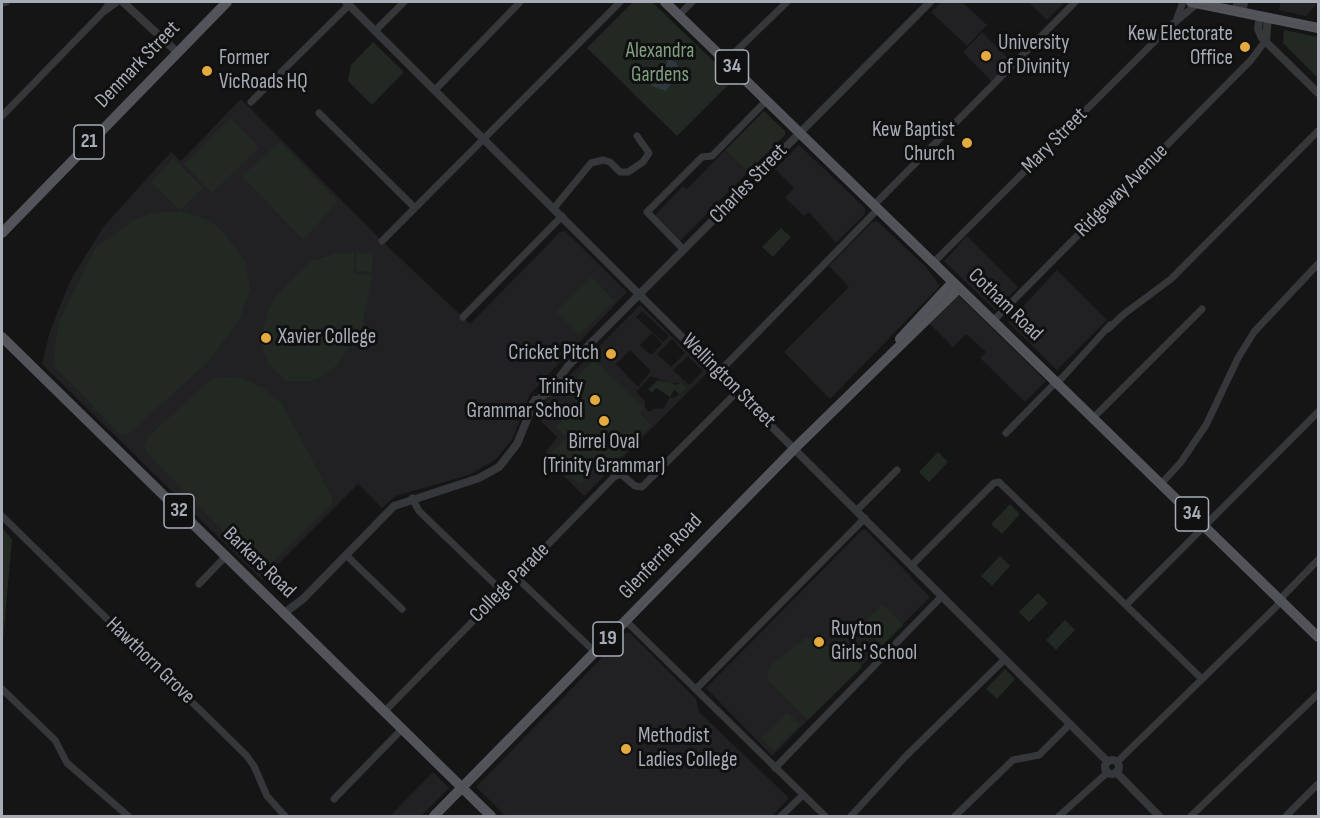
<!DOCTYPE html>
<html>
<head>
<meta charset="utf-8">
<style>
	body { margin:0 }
	#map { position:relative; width:1320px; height:818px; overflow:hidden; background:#151516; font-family:"Sofia Sans Condensed",sans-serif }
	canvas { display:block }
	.frame { position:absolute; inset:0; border:3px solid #a7acb6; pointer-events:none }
</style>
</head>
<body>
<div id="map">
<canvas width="1320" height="818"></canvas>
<div class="frame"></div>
</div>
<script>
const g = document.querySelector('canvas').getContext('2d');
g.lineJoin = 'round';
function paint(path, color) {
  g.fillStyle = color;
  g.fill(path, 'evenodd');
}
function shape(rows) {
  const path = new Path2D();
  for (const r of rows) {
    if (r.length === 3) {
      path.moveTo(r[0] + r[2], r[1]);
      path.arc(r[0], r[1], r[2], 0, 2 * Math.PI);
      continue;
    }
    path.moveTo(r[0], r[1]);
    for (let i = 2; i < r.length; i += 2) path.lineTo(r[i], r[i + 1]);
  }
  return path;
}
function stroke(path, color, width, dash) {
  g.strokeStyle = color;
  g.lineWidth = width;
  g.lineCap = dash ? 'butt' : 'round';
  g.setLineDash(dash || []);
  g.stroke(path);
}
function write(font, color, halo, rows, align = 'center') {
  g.font = font + ' "Sofia Sans Condensed",sans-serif';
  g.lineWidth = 6;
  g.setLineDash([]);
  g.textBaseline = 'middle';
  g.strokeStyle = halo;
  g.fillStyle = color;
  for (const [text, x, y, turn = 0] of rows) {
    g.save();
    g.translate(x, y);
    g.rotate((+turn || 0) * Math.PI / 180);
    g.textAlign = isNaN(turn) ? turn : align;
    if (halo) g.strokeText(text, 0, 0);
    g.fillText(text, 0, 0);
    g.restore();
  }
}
paint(shape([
	[941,2,962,2,987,25,967,46,931,12],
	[1028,2,1065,2,1047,20],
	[1281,2,1318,2,1318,3,1306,16,1279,10],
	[982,32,1014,64,994,84,963,52],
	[241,99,382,241,470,324,560,232,565,231,627,292,530,394,512,440,495,460,469,475,396,496,382,508,358,484,262,580,42,364,50,331,70,281,104,226,171,152,181,161],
	[799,145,865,208,865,214,836,243,809,212,804,216,785,198,794,188,775,169],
	[725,150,748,172,680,241,654,216,683,186,687,189],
	[877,221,926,267,940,286,830,399,784,352,849,287,829,266,872,222],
	[967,236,1018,287,995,310,944,261],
	[1057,270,1107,320,1057,370,1008,322],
	[957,294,1046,381,1025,402,980,358,986,352,966,334,953,347,929,323],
	[640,305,708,372,584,496,543,456,557,437,535,415,545,401],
	[642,311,669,336,663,342,636,317],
	[652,333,662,344,651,355,640,345],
	[672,339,685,353,671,367,657,354],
	[630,350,651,371,638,387,616,364],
	[688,356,703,371,689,385,673,370],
	[651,376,671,384,682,382,688,387,674,398,670,397,664,408,653,409,649,412,645,407,645,401,636,392],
	[862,530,866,530,930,597,772,756,706,688],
	[626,633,630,633,696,699,699,712,789,798,772,816,506,816,476,787],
	[433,772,449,788,421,816,390,816]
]), '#212123');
paint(shape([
	[633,2,652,2,733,80,677,136,587,48],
	[1284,30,1318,37,1318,78,1283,43],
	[373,42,404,72,372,105,348,81,351,65],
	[764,111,785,131,785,135,748,172,725,150],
	[230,118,259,147,212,193,184,164],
	[280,142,338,202,303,239,242,176],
	[173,159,203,188,180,210,151,182],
	[179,211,209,220,225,234,245,262,250,288,240,318,210,360,127,435,122,436,56,368,54,354,59,322,95,248,134,220,153,213],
	[781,228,791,237,773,257,762,247],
	[354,252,354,273,372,276,362,328,337,365,324,375,312,381,287,381,269,365,260,341,268,312,277,295,310,261,336,254],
	[356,252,373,253,372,272,356,271],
	[591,277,614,301,579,335,556,311],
	[594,360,644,408,639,413,651,425,604,473,597,466,580,485,549,455,566,437,556,427,578,404,565,390],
	[222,377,242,378,263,388,282,404,333,499,332,504,267,567,261,570,147,453,144,446,147,438,210,380],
	[658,380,676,385,681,382,688,387,680,394,674,390,670,397,656,388,652,393,648,389],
	[938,452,948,462,929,482,919,472],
	[1010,504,1020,514,1002,534,991,524],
	[2,528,12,539,2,652],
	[1000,556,1010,566,992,586,981,576],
	[1038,593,1048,603,1029,622,1019,612],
	[883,605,903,625,882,646,863,626,869,617],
	[1065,620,1075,630,1056,650,1046,640],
	[806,638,816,638,823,646,831,646,841,654,848,653,862,667,808,720,769,682,767,676,771,665],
	[1005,669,1015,679,997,699,986,689],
	[787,712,800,725,774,751,761,738]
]), '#212922');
paint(shape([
	[668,59,676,62,678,67,668,75,672,82,666,91,652,86,648,81,654,75,663,73]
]), '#2f383e');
stroke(shape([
	[2,3,6,2],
	[1234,10,1238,2],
	[105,11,117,2],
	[1242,12,1245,2],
	[679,15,692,2],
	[1177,18,1183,2],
	[375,31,404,2],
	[726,61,787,2],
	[435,90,520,2],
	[251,102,349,5],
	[319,113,415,208],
	[2,116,103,12,110,2],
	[874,205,1075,2],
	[554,208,591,163,603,160,610,162,620,172,628,172,643,162,649,153,637,136],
	[382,241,620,2],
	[684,250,647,212,702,157,712,156,767,100],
	[933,263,1168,28,1198,3],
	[463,317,562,216],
	[993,321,1251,60,1266,40],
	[1108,329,1124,314,1171,279,1318,131],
	[719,372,878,209],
	[1093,418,1202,309],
	[1006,433,1056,382,1062,378,1110,325],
	[1161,484,1181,462,1206,425,1238,358,1254,332,1318,264],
	[412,498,419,511,502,591],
	[857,510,897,470],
	[2,516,246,755,254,766,267,796,285,816],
	[346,555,402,609],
	[912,565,994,483,999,482,1202,679],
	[516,577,595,652],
	[199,584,225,557],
	[1126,605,1318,412],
	[626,621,825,816],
	[2,689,55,740,67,763,128,816],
	[696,689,865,518],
	[384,712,614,477,621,474,635,486,642,487,738,391],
	[1117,762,1276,607,1284,595,1318,560],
	[775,768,942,596],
	[334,799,402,729],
	[781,816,803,795],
	[851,816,906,756,1005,659],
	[955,816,1013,760,1039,755,1070,724],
	[1059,816,1108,772],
	[1191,816,1318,694],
	[1286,816,1318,784]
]), '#36373b', 7);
stroke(shape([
	[123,2,177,52],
	[346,2,1108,762],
	[1260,16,1258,29,1262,38,1318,93],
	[1266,40,1268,17],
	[533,403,549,392,568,366,930,2],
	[283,614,303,599,394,506,479,478,499,467,517,444,535,400],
	[1112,767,7],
	[1116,772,1159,816]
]), '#36373b', 8);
stroke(shape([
	[665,2,1318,637],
	[1191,2,1318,28],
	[2,233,227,2],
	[2,337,491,816],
	[900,339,953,282],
	[434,816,795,448,959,288]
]), '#52545a', 10);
stroke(shape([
	[663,2,1318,639],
	[1184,2,1318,29],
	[436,816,944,298,950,288,949,277]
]), '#4f5156', 1.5);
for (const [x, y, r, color] of [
	[1245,47,6,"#e4a93f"],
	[986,56,6,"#e4a93f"],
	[207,71,6,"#e4a93f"],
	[967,143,6,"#e4a93f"],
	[266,338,6,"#e4a93f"],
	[611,354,6,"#e4a93f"],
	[595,400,6,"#e4a93f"],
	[604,421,6,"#e4a93f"],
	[819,642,6,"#e4a93f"],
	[626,749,6,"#e4a93f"]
]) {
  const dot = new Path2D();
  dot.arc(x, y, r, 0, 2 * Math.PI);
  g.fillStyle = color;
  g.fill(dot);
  stroke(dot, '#101011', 2);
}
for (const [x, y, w] of [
	[732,67,33],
	[89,142,30],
	[179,511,30],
	[1192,514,33],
	[608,639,30]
]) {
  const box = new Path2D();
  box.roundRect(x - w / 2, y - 17, w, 34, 4.5);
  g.fillStyle = '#101011';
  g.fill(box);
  stroke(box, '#a7acb6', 1.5);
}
write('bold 20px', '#a7acb6', null, [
	["34",732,67],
	["21",89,142],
	["32",179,511],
	["34",1192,514],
	["19",608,639]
]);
write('21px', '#a7acb6', '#101011', [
	["Kew Electorate",1233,35,"right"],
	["Office",1233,59,"right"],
	["University",998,44],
	["of Divinity",998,68],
	["Former",219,59],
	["VicRoads HQ",219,83],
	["Kew Baptist",955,131,"right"],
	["Church",955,155,"right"],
	["Xavier College",278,338],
	["Cricket Pitch",599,354,"right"],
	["Trinity",583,388,"right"],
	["Grammar School",583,412,"right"],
	["Birrel Oval",604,443,"center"],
	["(Trinity Grammar)",604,467,"center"],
	["Ruyton",831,630],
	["Girls' School",831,654],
	["Methodist",638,737],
	["Ladies College",638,761]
], 'left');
write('21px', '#809f81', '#101011', [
	["Alexandra",660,52],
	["Gardens",660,76]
]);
write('21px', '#a7acb6', '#101011', [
	["Denmark Street",138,65,-46],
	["Mary Street",1055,141,-45],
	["Charles Street",749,184,-46],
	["Ridgeway Avenue",1122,191,-45],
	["Cotham Road",1005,305,44],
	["Wellington Street",728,381,45],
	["Glenferrie Road",661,557,-46],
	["Barkers Road",259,563,44],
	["College Parade",510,583,-45],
	["Hawthorn Grove",150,661,44]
]);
</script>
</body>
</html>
